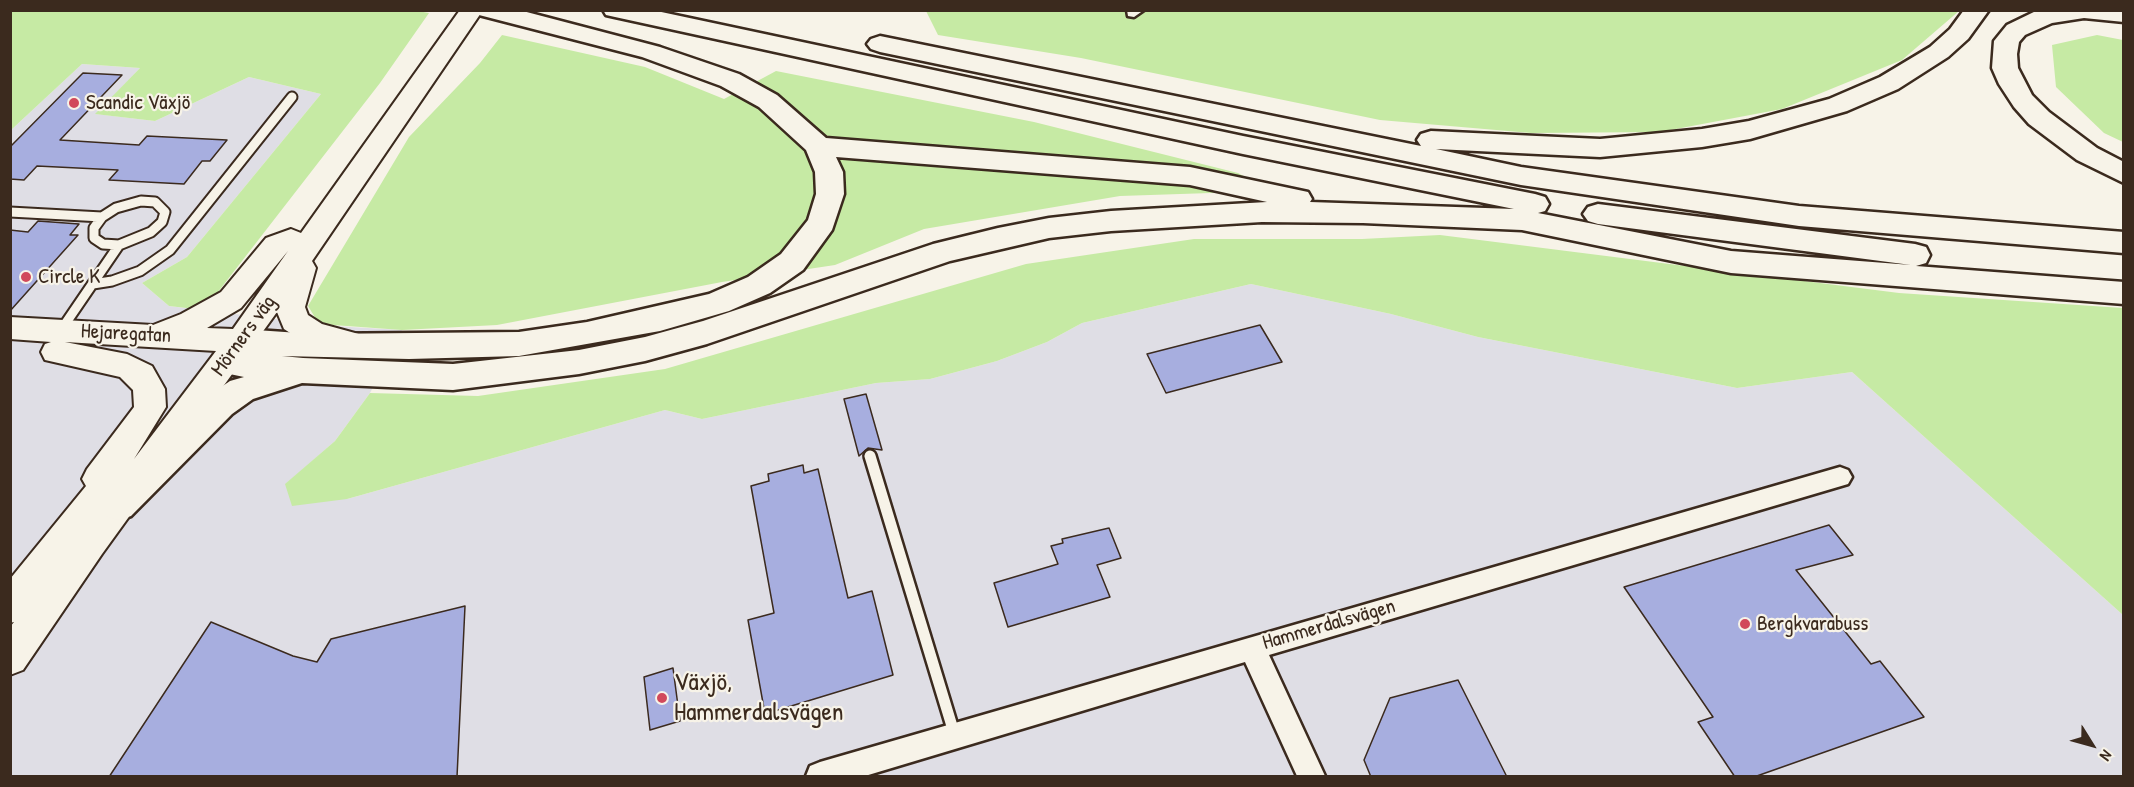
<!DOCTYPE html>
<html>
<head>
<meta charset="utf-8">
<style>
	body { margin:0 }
	#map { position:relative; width:2134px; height:787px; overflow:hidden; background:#f7f3e8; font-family:"Patrick Hand",sans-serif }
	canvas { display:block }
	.frame { position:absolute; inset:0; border:12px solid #3b2a1e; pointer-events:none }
	.north { position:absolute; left:2062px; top:715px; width:60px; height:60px; -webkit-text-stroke:4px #f7f3e8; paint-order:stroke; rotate:127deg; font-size:16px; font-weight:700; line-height:24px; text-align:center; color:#3b2a1e }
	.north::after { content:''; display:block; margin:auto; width:21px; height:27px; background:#3b2a1e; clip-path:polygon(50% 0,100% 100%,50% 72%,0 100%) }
</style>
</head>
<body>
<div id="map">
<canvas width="2134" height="787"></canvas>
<div class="frame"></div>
<div class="north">N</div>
</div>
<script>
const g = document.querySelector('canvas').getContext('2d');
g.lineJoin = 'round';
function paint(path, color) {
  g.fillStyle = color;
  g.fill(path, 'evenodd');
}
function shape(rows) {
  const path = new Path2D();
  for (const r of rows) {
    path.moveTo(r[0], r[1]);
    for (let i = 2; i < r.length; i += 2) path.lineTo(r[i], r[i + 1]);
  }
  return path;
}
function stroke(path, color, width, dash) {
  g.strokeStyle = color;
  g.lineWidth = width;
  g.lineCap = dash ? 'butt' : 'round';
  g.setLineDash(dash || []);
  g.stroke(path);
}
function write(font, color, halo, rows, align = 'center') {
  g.font = font + ' "Patrick Hand",sans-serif';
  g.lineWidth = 4.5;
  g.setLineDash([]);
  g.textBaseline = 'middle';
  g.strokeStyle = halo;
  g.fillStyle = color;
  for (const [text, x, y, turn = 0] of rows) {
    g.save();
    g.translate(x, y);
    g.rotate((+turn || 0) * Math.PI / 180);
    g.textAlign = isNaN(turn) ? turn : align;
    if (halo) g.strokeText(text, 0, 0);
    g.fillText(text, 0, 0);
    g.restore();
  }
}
paint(shape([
	[82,64,140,68,96,114,155,121,249,77,321,94,187,257,142,283,169,306,333,326,402,330,370,393,335,441,286,484,347,499,665,410,702,419,876,383,930,379,997,361,1047,342,1082,323,1251,284,1391,314,1478,337,1737,388,1852,372,2123,615,2123,776,11,776,11,130]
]), '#dfdee5');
paint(shape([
	[412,10,429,13,380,83,204,310,169,306,142,283,187,257,321,94,249,77,155,121,95,114,140,68,82,64,11,130,11,11],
	[926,11,1959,11,1902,60,1782,109,1660,132,1531,133,1380,120,1081,58,938,35],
	[502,35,645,67,724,99,776,71,1034,122,1238,173,1271,191,1120,196,924,229,835,265,722,282,497,325,402,330,319,324,308,306,409,137,480,63],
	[2097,35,2123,40,2123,142,2104,133,2056,87,2052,45],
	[1440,235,1899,293,2123,308,2123,615,1852,372,1737,388,1478,337,1391,314,1251,284,1082,323,1047,342,997,361,930,379,876,383,702,419,665,410,347,499,292,506,285,484,335,441,370,393,478,396,665,369,1026,264,1194,239,1362,239]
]), '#c6eaa4');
const building = shape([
	[83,73,122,75,60,140,139,145,147,136,227,140,210,161,202,161,184,184,109,180,118,170,37,166,24,180,10,179,10,147,83,73],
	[38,221,79,224,70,235,78,235,10,311,10,230,28,232,38,221],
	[1260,325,1282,362,1166,393,1147,354,1260,325],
	[866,394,882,450,868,448,859,456,844,399,866,394],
	[803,465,804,473,818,469,848,598,872,591,893,675,765,714,748,620,774,613,751,486,769,481,768,474,803,465],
	[1829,525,1853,555,1796,570,1871,664,1880,661,1924,717,1754,777,1735,777,1698,722,1713,717,1624,587,1829,525],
	[1109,528,1121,558,1097,565,1110,597,1008,627,994,583,1058,564,1051,546,1063,543,1062,539,1109,528],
	[465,606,457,777,109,777,211,622,293,656,317,662,331,639,465,606],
	[673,668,680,721,650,730,644,677,673,668],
	[1458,680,1507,777,1371,777,1364,760,1390,698,1458,680]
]);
paint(building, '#a7aedf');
stroke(building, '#3b2a1e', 1.5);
const laneFar1 = shape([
	[141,201,155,202,165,212,162,222,151,232,119,245,103,244,94,238,94,228,102,217,116,208,141,201],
	[10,212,102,217],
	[93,284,112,281,140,271,170,250,292,97],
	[61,330,119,245]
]);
const lane = shape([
	[870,456,955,736]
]);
const street = shape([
	[1127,10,1144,10,1134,17,1128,16,1127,10],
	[1840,467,1848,470,1852,477,1848,484,1269,655,1325,776,1297,776,1245,662,865,776,806,776,810,766,820,762,1840,467]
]);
const secondary = shape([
	[460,10,483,10,312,261,316,268,305,307,308,315,322,324,366,336,370,344,366,352,355,356,304,342,284,329,277,312,102,554,23,670,10,675,10,627,14,622,10,623,10,579,86,486,82,479,87,469,134,407,133,390,120,377,45,360,41,352,45,344,51,342,10,339,10,317,153,325,181,314,221,292,266,238,291,229,301,233,460,10],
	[288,251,233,329,207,328,241,308,288,251],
	[65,342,216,351,134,459,166,407,165,389,152,366,127,354,65,342]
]);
const highway = shape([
	[476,10,519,10,660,47,739,74,777,95,826,138,1190,167,1308,192,1312,199,1310,202,1514,209,1243,154,615,17,606,15,603,10,652,10,1243,136,1535,194,1545,197,1549,204,1545,211,1538,213,1731,251,1911,265,1598,224,1588,221,1583,214,1588,207,1598,204,1915,244,1926,247,1930,255,1926,263,1916,266,2124,282,2124,304,1731,273,1522,230,1363,223,1262,222,1111,231,1049,238,950,261,707,344,645,361,579,374,453,390,302,383,253,399,232,414,131,516,118,520,105,516,100,505,105,494,208,396,230,381,244,377,215,371,210,362,215,353,232,350,225,341,230,332,241,329,314,334,519,332,587,322,709,294,748,277,781,254,808,220,816,194,815,172,806,150,759,107,721,86,642,57,479,15,476,10],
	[836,157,1190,185,1267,202,1111,211,1049,218,998,228,933,244,703,321,645,337,579,350,453,364,303,358,282,356,409,359,519,356,660,331,729,311,770,293,803,270,832,230,844,194,843,172,836,157],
	[1964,10,1989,10,1968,39,1948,57,1898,89,1847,111,1750,139,1702,147,1600,157,1436,149,1521,167,1799,206,2124,232,2124,253,1799,226,1521,185,880,52,871,49,867,44,871,39,880,36,1421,146,1417,140,1421,134,1431,131,1600,139,1702,129,1749,121,1829,99,1880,77,1930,47,1950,29,1964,10],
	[2038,10,2124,10,2124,22,2084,18,2052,23,2025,35,2019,42,2017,54,2018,68,2032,95,2049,112,2097,148,2124,162,2124,183,2077,160,2029,124,2014,107,1999,84,1992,68,1994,41,2007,25,2038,10]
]);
stroke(laneFar1, '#3b2a1e', 13);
stroke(lane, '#3b2a1e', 16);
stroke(street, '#3b2a1e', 5);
stroke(secondary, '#3b2a1e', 4);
stroke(highway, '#3b2a1e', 5);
stroke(laneFar1, '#f7f3e8', 9);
stroke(lane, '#f7f3e8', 11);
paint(street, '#f7f3e8');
paint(secondary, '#f7f3e8');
paint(highway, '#f7f3e8');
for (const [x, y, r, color] of [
	[74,103,6,"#d1495b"],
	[26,277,6,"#d1495b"],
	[1745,624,6,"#d1495b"],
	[662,698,6,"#d1495b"]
]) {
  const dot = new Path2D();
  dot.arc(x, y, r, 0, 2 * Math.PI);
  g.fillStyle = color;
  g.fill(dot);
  stroke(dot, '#f7f3e8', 2);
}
write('21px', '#3b2a1e', '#f7f3e8', [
	["Scandic Växjö",86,103],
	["Circle K",38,277],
	["Bergkvarabuss",1757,624]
], 'left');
write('21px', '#3b2a1e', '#f7f3e8', [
	["Hejaregatan",126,334,3],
	["Mörners väg",244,336,-54],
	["Hammerdalsvägen",1329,625,-16]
]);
write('26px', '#3b2a1e', '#f7f3e8', [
	["Växjö,",674,683],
	["Hammerdalsvägen",674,713]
], 'left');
</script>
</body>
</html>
